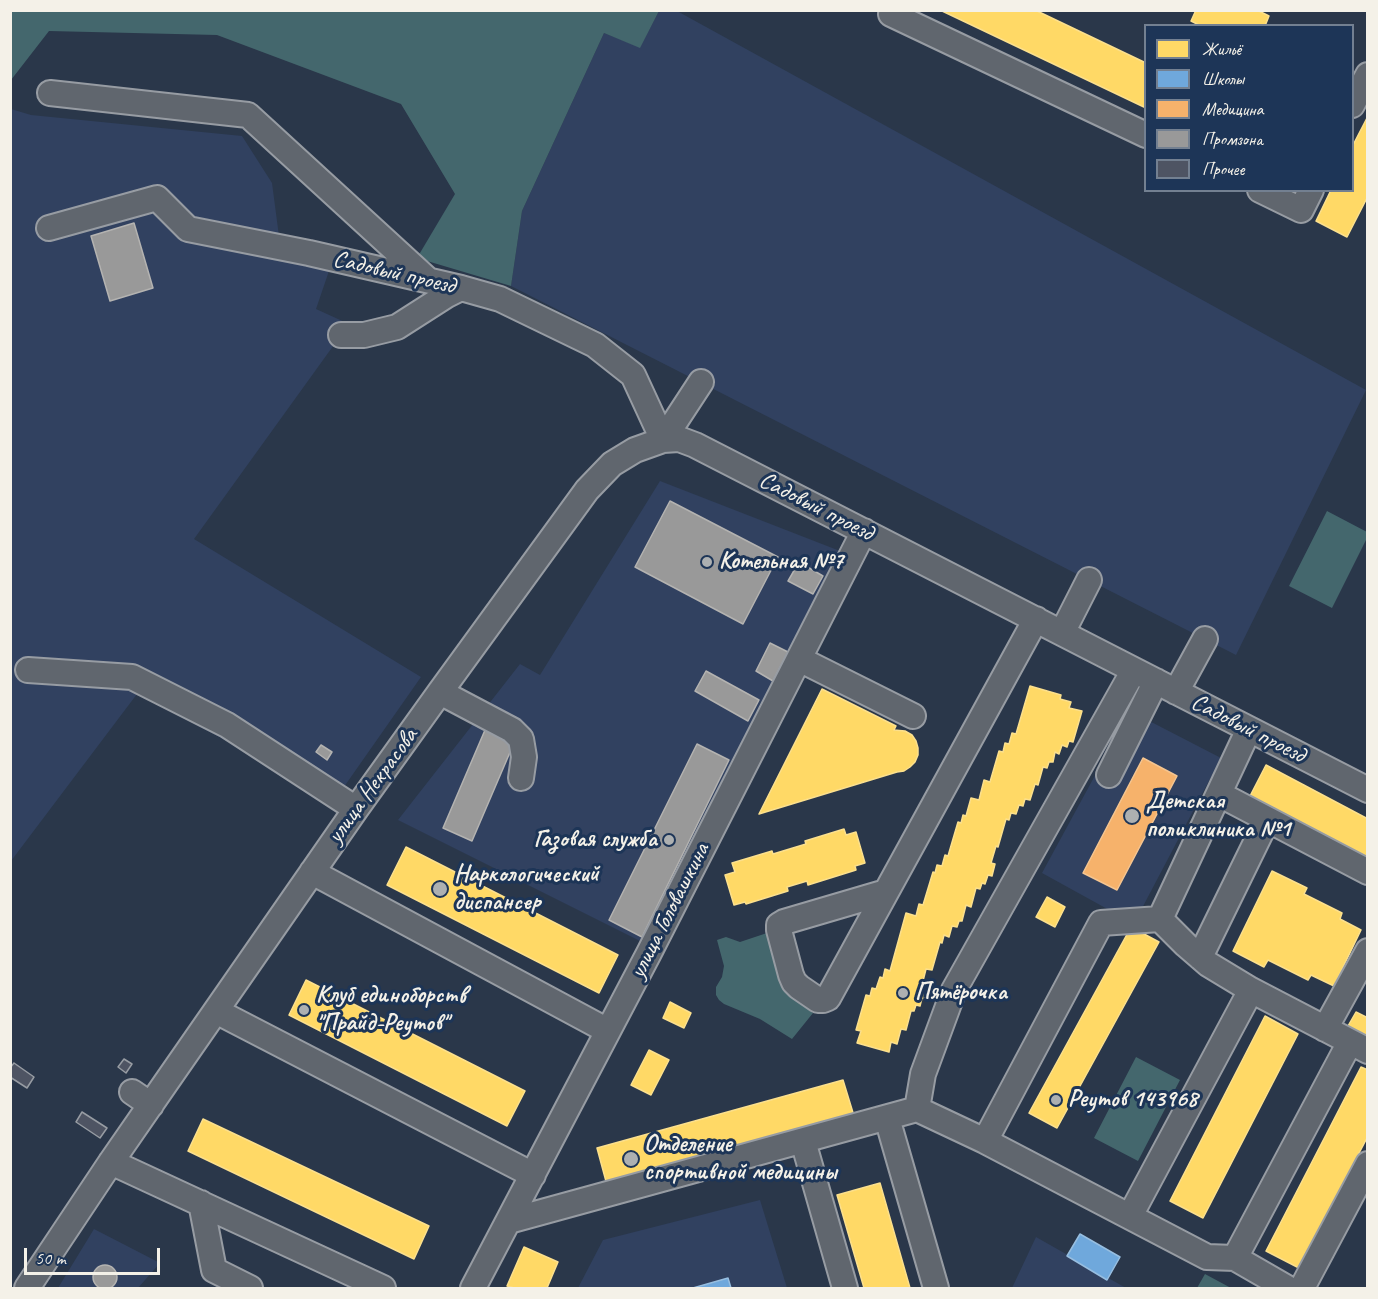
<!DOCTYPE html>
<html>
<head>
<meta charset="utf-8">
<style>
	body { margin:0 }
	#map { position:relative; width:1378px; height:1299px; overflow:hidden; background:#2a374a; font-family:Caveat,sans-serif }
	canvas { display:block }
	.frame { position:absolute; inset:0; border:12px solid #f4f1e8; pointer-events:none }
	.legend { position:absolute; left:1144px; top:24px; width:210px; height:168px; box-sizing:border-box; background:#1d3557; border:2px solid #738091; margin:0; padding:8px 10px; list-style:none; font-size:18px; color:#f4f1e8 }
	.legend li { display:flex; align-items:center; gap:12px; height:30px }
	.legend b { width:30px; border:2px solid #738091 }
	.scale { position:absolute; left:24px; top:1248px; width:136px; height:27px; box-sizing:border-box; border:3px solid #f4f1e8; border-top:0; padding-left:8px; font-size:18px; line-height:21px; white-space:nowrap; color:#f4f1e8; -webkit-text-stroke:4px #1d3557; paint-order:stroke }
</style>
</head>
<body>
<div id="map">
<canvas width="1378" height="1299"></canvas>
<div class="frame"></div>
<ul class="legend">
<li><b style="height:16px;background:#ffd966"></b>Жильё</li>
<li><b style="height:16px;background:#6fa8dc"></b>Школы</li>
<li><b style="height:16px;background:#f6b26b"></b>Медицина</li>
<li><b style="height:16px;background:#999"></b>Промзона</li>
<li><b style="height:16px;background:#4e5463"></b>Прочее</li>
</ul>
<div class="scale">50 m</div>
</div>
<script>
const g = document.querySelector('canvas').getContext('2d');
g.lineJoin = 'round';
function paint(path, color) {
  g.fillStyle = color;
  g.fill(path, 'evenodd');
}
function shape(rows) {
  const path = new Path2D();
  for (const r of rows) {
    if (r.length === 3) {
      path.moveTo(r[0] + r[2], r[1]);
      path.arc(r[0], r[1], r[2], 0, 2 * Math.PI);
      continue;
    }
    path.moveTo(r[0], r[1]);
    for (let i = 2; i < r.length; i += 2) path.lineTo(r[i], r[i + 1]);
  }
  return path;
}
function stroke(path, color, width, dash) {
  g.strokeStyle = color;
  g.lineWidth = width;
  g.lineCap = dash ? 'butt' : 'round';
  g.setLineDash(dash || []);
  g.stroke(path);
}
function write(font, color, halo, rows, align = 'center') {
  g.font = font + ' Caveat,sans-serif';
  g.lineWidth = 6;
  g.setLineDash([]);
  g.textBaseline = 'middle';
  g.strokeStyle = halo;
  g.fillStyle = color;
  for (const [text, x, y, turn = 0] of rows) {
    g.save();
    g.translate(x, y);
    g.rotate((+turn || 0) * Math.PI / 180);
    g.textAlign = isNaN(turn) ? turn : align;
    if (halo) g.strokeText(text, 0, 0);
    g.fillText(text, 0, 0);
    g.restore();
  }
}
paint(shape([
	[659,11,677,11,1366,390,1236,655,511,286,522,211,604,33,640,47],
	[11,109,31,115,242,136,272,183,282,259,329,271,316,309,349,324,194,539,421,677,332,804,269,763,137,694,11,861],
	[660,481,840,551,773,681,644,943,398,820,520,664,540,675],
	[1130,711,1221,758,1140,912,1111,911,1042,873],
	[760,1200,787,1288,578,1288,603,1240],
	[94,1229,160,1263,138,1288,58,1288],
	[1036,1237,1126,1288,1012,1288]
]), '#314160');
paint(shape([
	[11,11,659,11,640,48,604,33,522,211,511,286,417,258,455,194,401,104,217,35,49,31,11,80],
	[1327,511,1367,532,1367,538,1332,608,1289,586],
	[767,933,784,989,813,1013,792,1039,760,1019,724,1004,719,1000,716,995,716,987,722,977,724,966,717,940,726,937,740,942],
	[1136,1057,1180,1080,1138,1161,1094,1138],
	[1205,1274,1231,1288,1197,1288]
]), '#44676d');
const homes = shape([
	[940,10,1035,10,1146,63,1146,108,940,10],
	[1196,10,1257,10,1269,16,1265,26,1201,26,1191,21,1196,10],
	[1368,116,1368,196,1347,237,1316,221,1331,190,1352,190,1352,147,1368,116],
	[1030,686,1061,695,1060,699,1071,702,1069,708,1082,711,1073,742,1069,741,1067,747,1062,745,1059,754,1055,752,1053,762,1049,762,1047,768,1043,767,1038,785,1035,784,1030,800,1025,799,1023,806,1019,805,1016,814,1011,813,1009,820,1006,819,998,847,996,846,991,863,995,864,992,876,988,875,985,884,982,883,980,889,976,888,971,907,966,905,962,921,959,921,957,927,952,926,949,937,944,935,942,943,940,942,932,970,926,969,922,985,930,987,927,999,922,998,920,1006,916,1005,914,1011,911,1011,906,1030,901,1029,897,1044,891,1042,889,1052,857,1043,861,1031,856,1030,866,995,870,996,872,988,876,989,880,977,883,978,885,969,890,971,906,913,916,916,919,904,923,905,933,872,935,873,937,865,942,866,945,855,948,856,958,822,961,823,963,815,966,816,971,798,979,800,984,780,990,782,999,751,1003,752,1005,743,1009,744,1012,733,1016,734,1030,686],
	[822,689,896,726,894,730,905,731,912,735,916,741,918,748,918,755,915,762,910,767,904,771,897,772,759,814,822,689],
	[1266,765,1368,819,1368,860,1249,798,1266,765],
	[844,829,846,835,856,832,865,863,855,866,856,870,808,885,807,881,787,887,788,891,746,904,745,902,734,905,725,875,735,872,732,863,772,851,773,854,806,844,805,841,844,829],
	[406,847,618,955,599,993,387,885,406,847],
	[1272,871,1307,888,1304,894,1342,913,1340,919,1361,930,1334,986,1311,975,1308,980,1268,960,1264,967,1233,951,1272,871],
	[1047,897,1065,907,1055,927,1036,917,1047,897],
	[1131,927,1159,942,1057,1128,1029,1113,1131,927],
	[306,980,525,1091,507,1126,289,1015,306,980],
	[670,1002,691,1013,684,1028,663,1018,670,1002],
	[1356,1012,1368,1018,1368,1046,1344,1033,1356,1012],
	[1265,1016,1298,1034,1203,1218,1170,1201,1265,1016],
	[649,1050,669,1060,651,1095,631,1085,649,1050],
	[1361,1067,1368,1070,1368,1136,1299,1268,1266,1251,1361,1067],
	[843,1080,854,1116,607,1185,597,1148,843,1080],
	[203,1119,429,1226,414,1259,188,1151,203,1119],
	[880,1183,910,1288,864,1288,837,1195,880,1183],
	[524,1247,558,1262,547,1288,514,1288,507,1286,524,1247]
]);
paint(homes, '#ffd966');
stroke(homes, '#fce08d', 1.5);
const schools = shape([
	[1080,1234,1120,1257,1107,1280,1067,1256,1080,1234],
	[728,1278,731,1288,693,1288,728,1278]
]);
paint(schools, '#6fa8dc');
stroke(schools, '#97bee0', 1.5);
const health = shape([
	[1143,758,1177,776,1117,890,1083,873,1143,758]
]);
paint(health, '#f6b26b');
stroke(health, '#f5c590', 1.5);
const industry = shape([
	[134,223,153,288,110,301,91,236,134,223],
	[670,501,778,557,743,624,635,567,670,501],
	[799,562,823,576,813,594,788,581,799,562],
	[770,643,788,652,773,681,756,671,770,643],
	[706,671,759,700,748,721,695,691,706,671],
	[485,730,514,743,472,841,443,828,485,730],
	[697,744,729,760,642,937,609,920,697,744],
	[321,745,332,752,327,760,316,752,321,745],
	[105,1277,12]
]);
paint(industry, '#999');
stroke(industry, '#b4b3b1', 1.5);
const building = shape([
	[124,1059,132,1064,126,1073,118,1067,124,1059],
	[14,1063,34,1077,27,1088,10,1077,10,1068,14,1063],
	[82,1112,107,1128,100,1138,76,1122,82,1112]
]);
paint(building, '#4e5463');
stroke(building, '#979ca3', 1.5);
const minor = shape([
	[891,14,1146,135],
	[50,93,248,115,427,279],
	[1352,105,1368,75],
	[1260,190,1301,210,1311,190],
	[49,228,157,198,188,229,309,253,461,288,500,299,595,345,633,375,663,440],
	[341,335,364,335,397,327,447,295,461,288],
	[663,440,701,382],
	[1062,633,1089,580],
	[799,659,913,716],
	[28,670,132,677,227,725,356,809],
	[440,692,512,730,521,739,524,757,521,778],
	[1176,692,1205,639],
	[1249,729,1160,919,1186,945,1208,964,1251,990,1368,1051],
	[1109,775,1156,681],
	[1219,794,1368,872],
	[312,872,608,1031],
	[886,892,784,922,779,925,779,930,791,975,794,982,799,987,818,1000,823,1000,828,998,1036,619],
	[1200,957,1267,820],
	[216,1011,533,1175],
	[1325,1029,1368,951],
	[132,1092,151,1105],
	[917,1109,923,1074,954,990,1134,670],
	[887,1118,936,1288],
	[803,1141,845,1288],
	[985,1141,1101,923,1160,919],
	[111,1162,383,1288],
	[201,1203,214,1270,250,1288],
	[1130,1216,1251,990],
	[509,1221,917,1109,985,1141,1207,1257,1235,1258,1287,1288],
	[1235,1258,1350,1042],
	[27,1288,111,1162,165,1084,356,809,440,692,587,490,612,464,635,450,663,440,679,439,695,445,1368,790],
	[473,1288,649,953,864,531],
	[1302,1288,1368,1164]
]);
stroke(minor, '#979ca3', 28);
stroke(minor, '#60666e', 24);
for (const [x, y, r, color] of [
	[707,562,6,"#adb0b1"],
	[1132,816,8,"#adb0b1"],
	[669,840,6,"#adb0b1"],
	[440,889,8,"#adb0b1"],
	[903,993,6,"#adb0b1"],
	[304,1010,6,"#adb0b1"],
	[1056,1100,6,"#adb0b1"],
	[631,1159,8,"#adb0b1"]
]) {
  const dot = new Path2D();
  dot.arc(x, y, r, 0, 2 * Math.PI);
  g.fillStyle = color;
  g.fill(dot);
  stroke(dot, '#1d3557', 2);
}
write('24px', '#f4f1e8', '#1d3557', [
	["Садовый проезд",394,273,13],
	["Садовый проезд",816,507,27],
	["Садовый проезд",1248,729,27],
	["улица Некрасова",373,786,-54],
	["улица Головашкина",670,911,-63]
]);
write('bold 24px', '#f4f1e8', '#1d3557', [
	["Котельная №7",719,562],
	["Детская",1146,802],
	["поликлиника №1",1146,830],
	["Газовая служба",657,840,"right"],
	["Наркологический",454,875],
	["диспансер",454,903],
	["Пятёрочка",915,993],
	["Клуб единоборств",316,996],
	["\"Прайд-Реутов\"",316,1024],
	["Реутов 143968",1068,1100],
	["Отделение",644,1145],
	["спортивной медицины",644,1173]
], 'left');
</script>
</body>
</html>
